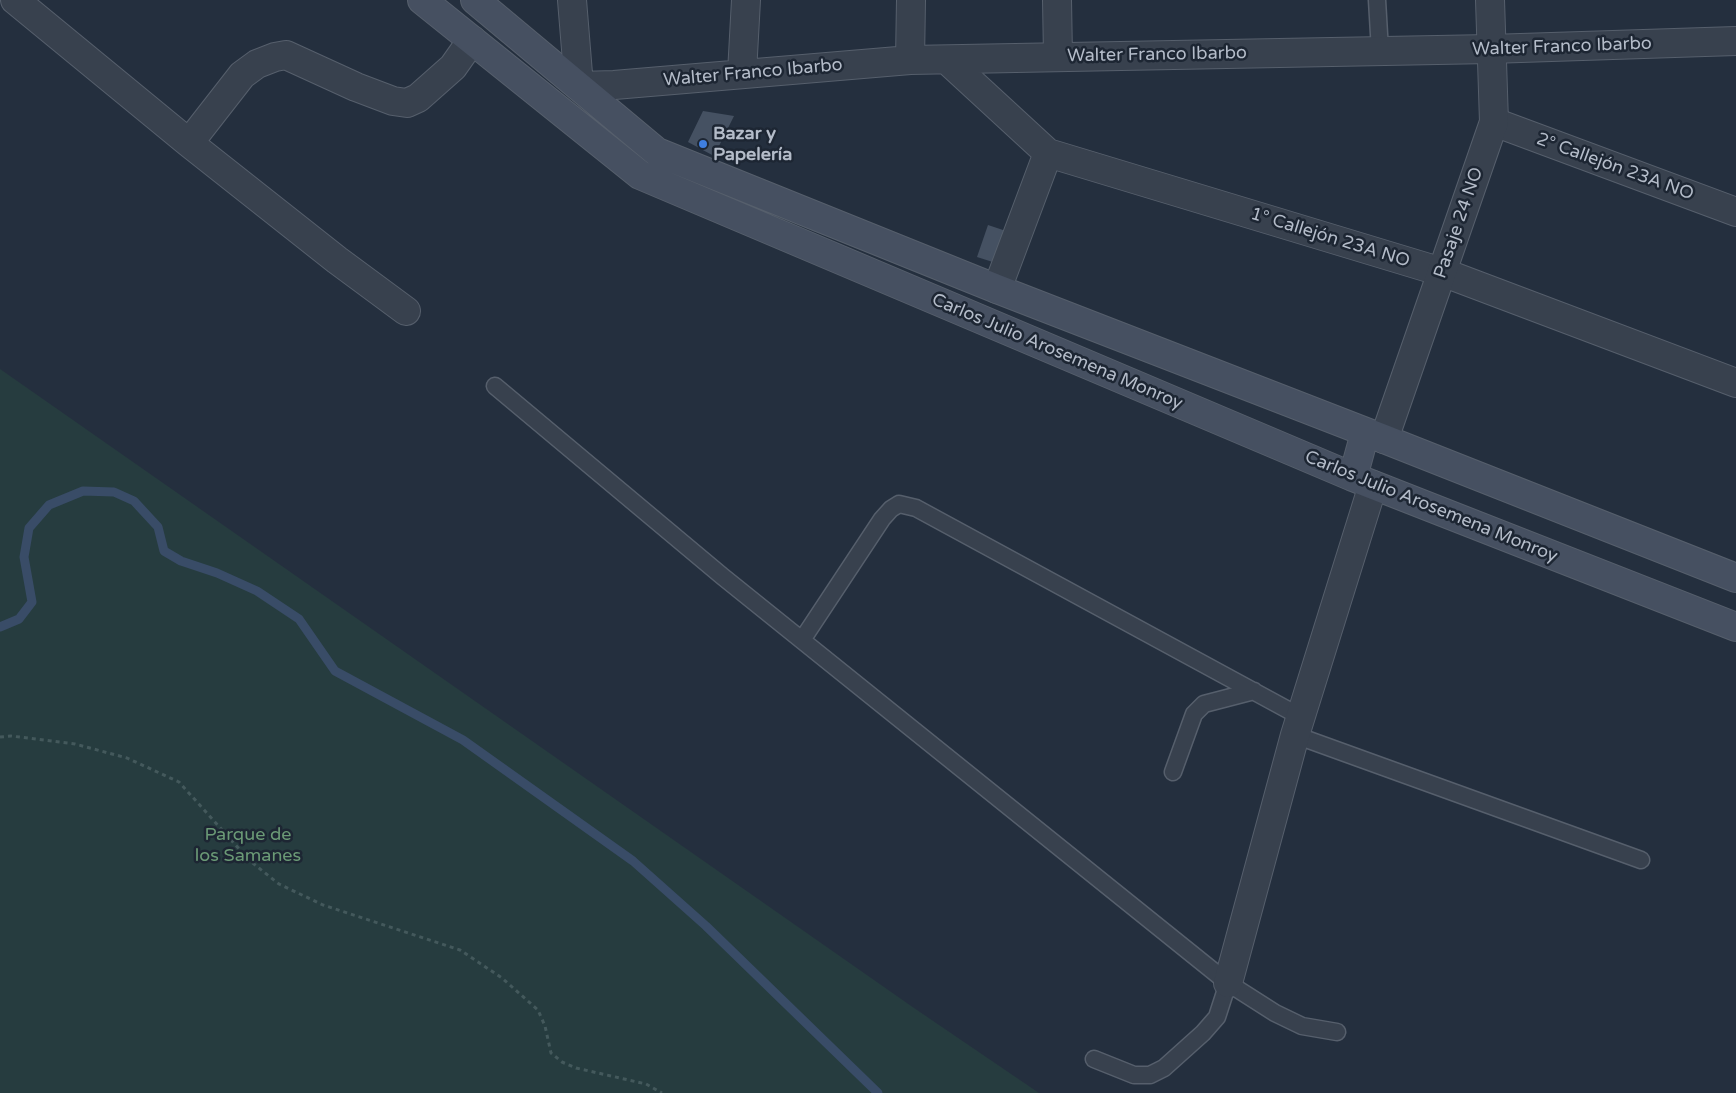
<!DOCTYPE html>
<html>
<head>
<meta charset="utf-8">
<style>
	body { margin:0 }
	canvas { display:block; background:#242f3e }
</style>
</head>
<body>
<canvas width="1736" height="1093"></canvas>
<script>
const g = document.querySelector('canvas').getContext('2d');
g.lineJoin = 'round';
function paint(path, color) {
  g.fillStyle = color;
  g.fill(path, 'evenodd');
}
function shape(rows) {
  const path = new Path2D();
  for (const r of rows) {
    path.moveTo(r[0], r[1]);
    for (let i = 2; i < r.length; i += 2) path.lineTo(r[i], r[i + 1]);
  }
  return path;
}
function stroke(path, color, width, dash) {
  g.strokeStyle = color;
  g.lineWidth = width;
  g.lineCap = dash ? 'butt' : 'round';
  g.setLineDash(dash || []);
  g.stroke(path);
}
function write(font, color, halo, rows, align = 'center') {
  g.font = font + ' "Varela Round",sans-serif';
  g.lineWidth = 5;
  g.setLineDash([]);
  g.textBaseline = 'middle';
  g.strokeStyle = halo;
  g.fillStyle = color;
  for (const [text, x, y, turn = 0] of rows) {
    g.save();
    g.translate(x, y);
    g.rotate((+turn || 0) * Math.PI / 180);
    g.textAlign = isNaN(turn) ? turn : align;
    if (halo) g.strokeText(text, 0, 0);
    g.fillText(text, 0, 0);
    g.restore();
  }
}
paint(shape([
	[0,369,914,1008,1039,1093,0,1093]
]), '#263c3f');
stroke(shape([
	[0,627,19,619,32,602,24,557,29,528,49,505,83,491,114,492,134,501,158,527,164,551,181,561,217,573,257,591,299,619,335,671,463,740,633,861,706,926,878,1093]
]), '#394c67', 9);
paint(shape([
	[703,111,734,116,714,156,688,142],
	[988,225,1006,231,996,263,977,257]
]), '#455162');
const service = shape([
	[1377,0,1380,51],
	[495,386,722,576,1228,983,1275,1013,1302,1026,1337,1032],
	[802,640,882,519,891,509,899,504,916,508,1301,717],
	[1295,735,1641,860],
	[1173,772,1194,714,1204,704,1254,691],
	[1094,1059,1134,1075,1150,1075,1164,1068,1203,1033,1217,1017,1228,983]
]);
const minor = shape([
	[15,0,189,143,337,260,406,311],
	[572,0,579,86],
	[1057,0,1058,56],
	[910,60,911,0],
	[947,60,1048,153,1442,272,1736,383],
	[742,73,746,0],
	[579,86,614,85,910,60,1490,49,1736,41],
	[1494,122,1736,212],
	[189,143,242,75,257,64,275,57,286,55,356,87,393,101,407,103,418,98,453,67,472,40],
	[997,289,1048,153],
	[1228,983,1295,735,1373,485]
]);
const tertiary = shape([
	[1384,439,1494,122,1490,0]
]);
const secondary = shape([
	[422,0,640,175,1353,477,1736,627],
	[475,0,657,152,997,289,1384,439,1736,578],
	[1353,477,1365,433]
]);
stroke(service, '#565f6c', 19);
stroke(minor, '#565f6c', 30);
stroke(tertiary, '#565f6c', 30);
stroke(secondary, '#565f6c', 30);
stroke(shape([
	[0,737,11,736,75,744,127,758,179,782,250,861,279,884,323,905,460,950,502,978,538,1010,545,1026,551,1053,562,1062,576,1068,646,1084,662,1093]
]), '#44595c', 3, [4, 4]);
stroke(service, '#38414e', 16);
stroke(minor, '#38414e', 28);
stroke(tertiary, '#38414e', 28);
stroke(secondary, '#465061', 28);
for (const [x, y, r, color] of [
	[703,144,5,"#3f7fe0"]
]) {
  const dot = new Path2D();
  dot.arc(x, y, r, 0, 2 * Math.PI);
  g.fillStyle = color;
  g.fill(dot);
  stroke(dot, '#1d2633', 2);
}
write('18px', '#b4bcc9', '#1d2633', [
	["Walter Franco Ibarbo",1562,47,-2],
	["Walter Franco Ibarbo",1157,55,-1],
	["Walter Franco Ibarbo",753,73,-5],
	["2° Callejón 23A NO",1615,167,20],
	["Pasaje 24 NO",1459,223,-71],
	["1° Callejón 23A NO",1330,238,17],
	["Carlos Julio Arosemena Monroy",1057,352,23],
	["Carlos Julio Arosemena Monroy",1431,507,22]
]);
write('bold 18px', '#b4bcc9', '#1d2633', [
	["Bazar y",713,134],
	["Papelería",713,155]
], 'left');
write('18px', '#6b9a76', '#1d2633', [
	["Parque de",248,835],
	["los Samanes",248,856]
]);
</script>
</body>
</html>
